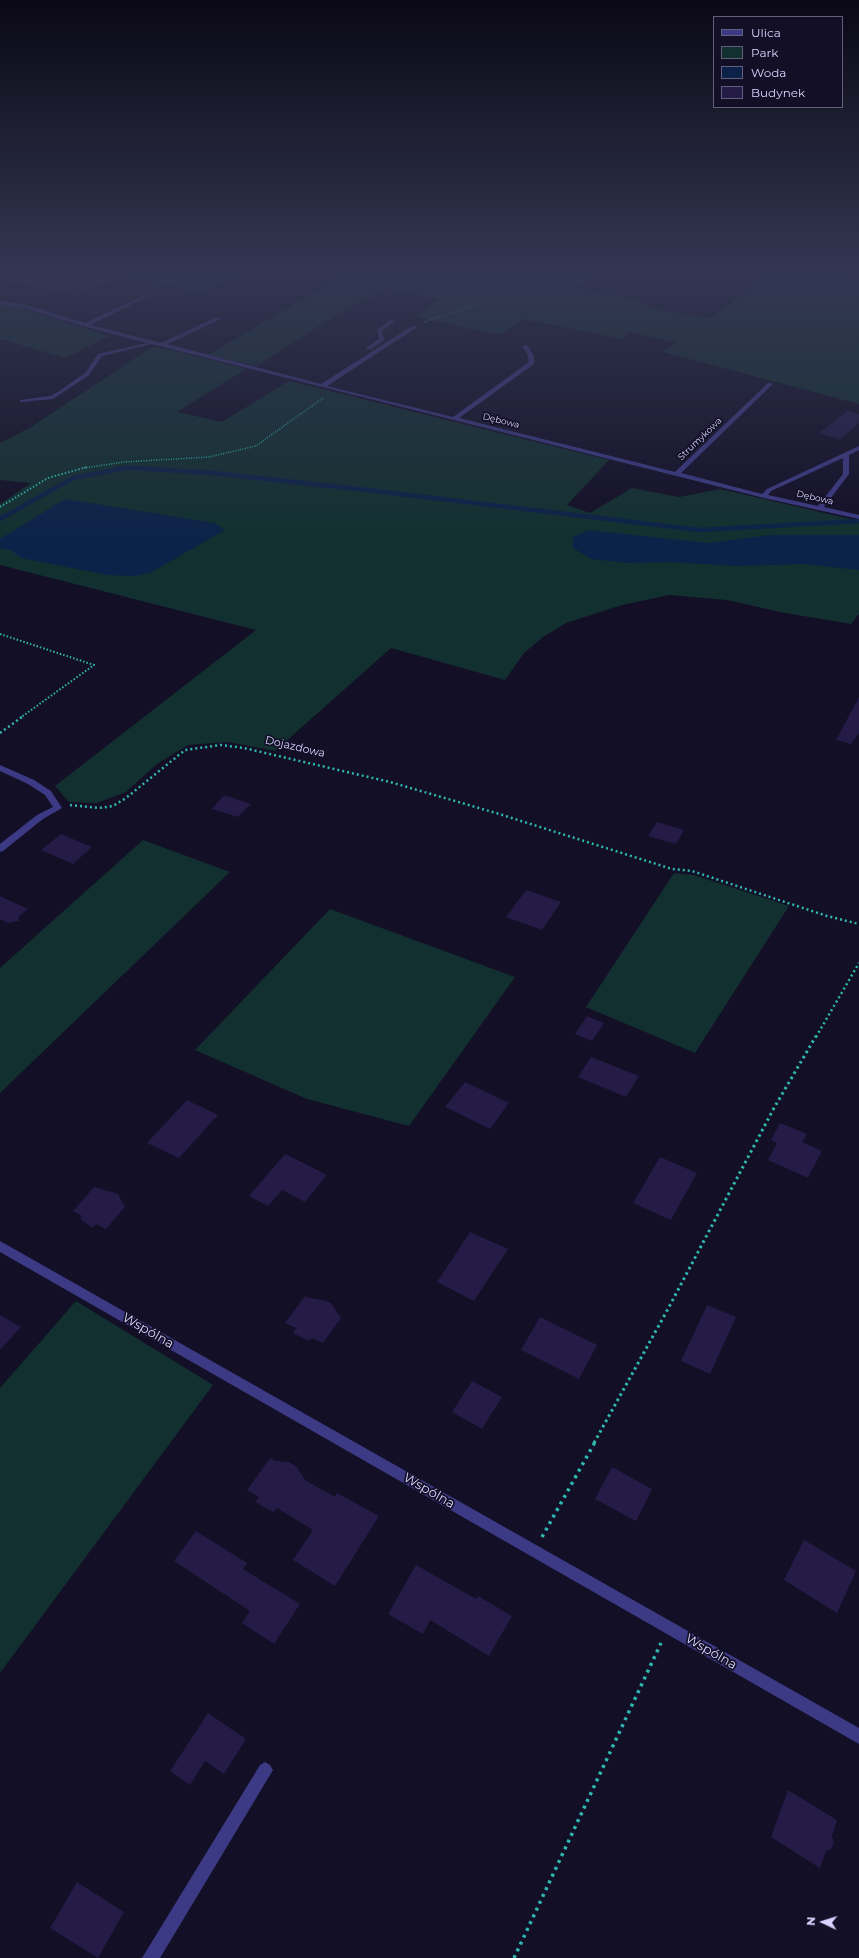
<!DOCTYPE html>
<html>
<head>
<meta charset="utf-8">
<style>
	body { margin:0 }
	#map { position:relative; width:859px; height:1958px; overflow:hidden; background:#130f26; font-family:Montserrat,sans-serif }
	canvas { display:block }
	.legend { position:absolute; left:713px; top:16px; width:130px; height:92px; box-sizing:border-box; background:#130f26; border:1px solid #625e7d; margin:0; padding:5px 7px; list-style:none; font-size:12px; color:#d9d4ff }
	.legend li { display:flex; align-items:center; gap:8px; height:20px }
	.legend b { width:20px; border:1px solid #625e7d }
	.north { position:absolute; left:803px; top:1902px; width:40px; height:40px; -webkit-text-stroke:3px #130f26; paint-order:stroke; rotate:274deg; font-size:11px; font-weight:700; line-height:16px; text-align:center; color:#d9d4ff }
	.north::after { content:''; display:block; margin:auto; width:14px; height:18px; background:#d9d4ff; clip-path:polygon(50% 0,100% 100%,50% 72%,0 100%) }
</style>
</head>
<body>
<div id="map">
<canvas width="859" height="1958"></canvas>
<ul class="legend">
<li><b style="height:5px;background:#3d3a85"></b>Ulica</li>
<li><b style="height:11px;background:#12302f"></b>Park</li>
<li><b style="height:11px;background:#0c2248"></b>Woda</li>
<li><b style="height:11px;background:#241b47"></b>Budynek</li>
</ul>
<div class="north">N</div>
</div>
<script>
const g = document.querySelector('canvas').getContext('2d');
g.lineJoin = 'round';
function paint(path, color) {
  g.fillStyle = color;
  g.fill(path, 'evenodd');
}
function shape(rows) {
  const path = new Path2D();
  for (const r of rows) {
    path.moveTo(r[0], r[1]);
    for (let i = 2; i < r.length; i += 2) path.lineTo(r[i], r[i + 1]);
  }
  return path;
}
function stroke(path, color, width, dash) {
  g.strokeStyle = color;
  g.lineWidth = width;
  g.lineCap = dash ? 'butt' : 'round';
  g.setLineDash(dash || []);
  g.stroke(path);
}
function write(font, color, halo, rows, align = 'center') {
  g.font = font + ' Montserrat,sans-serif';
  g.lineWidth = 3.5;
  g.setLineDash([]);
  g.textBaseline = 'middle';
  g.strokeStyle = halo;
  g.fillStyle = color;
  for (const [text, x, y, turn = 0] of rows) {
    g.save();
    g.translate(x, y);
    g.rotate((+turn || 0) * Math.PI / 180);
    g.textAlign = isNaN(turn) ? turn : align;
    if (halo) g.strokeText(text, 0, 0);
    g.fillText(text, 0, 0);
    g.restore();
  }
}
paint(shape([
	[113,270,247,270,200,293],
	[349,270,599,270,576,287,635,299,658,310,710,318,776,270,807,270,859,281,859,404,663,352,676,343,629,332,622,339,524,319,500,335,414,316,440,299,385,288,330,319,257,366,208,355,329,284],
	[0,305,20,308,109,336,65,358,0,339],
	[152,347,167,349,246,369,177,412,222,422,289,381,609,460,567,505,590,513,632,488,679,497,720,489,859,521,859,614,851,624,785,613,727,600,669,595,622,605,566,623,543,637,524,653,505,680,391,648,275,751,228,742,188,745,157,764,126,792,97,803,69,802,55,786,256,630,0,565,0,504,31,483,0,480,0,443,31,427],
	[143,840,230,872,0,1093,0,968],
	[674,873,694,875,789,906,695,1053,586,1007],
	[330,909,515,977,409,1126,307,1099,195,1050],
	[76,1301,213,1385,0,1673,0,1388]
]), '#12302f');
paint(shape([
	[65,499,215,523,225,530,150,573,134,576,108,575,21,558,11,550,0,548,0,539],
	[589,530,708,543,770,535,859,535,859,570,804,564,736,566,669,562,628,563,591,559,573,548,573,537]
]), '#0c2248');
stroke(shape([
	[0,519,73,478,125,468,136,468,212,473,367,490,699,530,859,521]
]), '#0c2248', 4.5);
paint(shape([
	[22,270,96,270,119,276,78,296,3,280],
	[847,411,859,414,859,423,840,439,819,433],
	[859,697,859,733,851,744,836,740],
	[224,795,251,804,238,817,212,809],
	[657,822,684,830,676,844,648,836],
	[61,834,92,847,73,864,41,850],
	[526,890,561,902,542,930,506,917],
	[0,896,28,909,19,916,19,921,8,923,0,919],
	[587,1016,604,1023,592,1041,575,1034],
	[591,1057,639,1076,626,1097,578,1077],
	[465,1082,509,1103,490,1129,445,1107],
	[187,1100,218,1115,179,1158,147,1143],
	[780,1123,807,1134,802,1142,822,1151,808,1178,768,1160,777,1143,771,1140],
	[285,1154,327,1175,305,1202,282,1190,268,1206,249,1196],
	[660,1157,697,1173,671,1220,633,1203],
	[94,1187,118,1194,125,1207,106,1229,96,1224,93,1228,80,1219,82,1216,73,1211],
	[470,1232,508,1249,474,1301,437,1282],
	[305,1296,310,1298,323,1300,331,1303,341,1318,323,1343,312,1338,309,1341,293,1333,296,1328,285,1323],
	[707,1305,736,1317,710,1374,681,1361],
	[0,1315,21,1327,0,1350],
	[540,1317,597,1345,579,1379,521,1350],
	[472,1381,502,1397,482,1429,452,1412],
	[270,1458,275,1461,289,1462,297,1467,305,1480,335,1497,337,1493,379,1516,335,1586,293,1560,313,1530,277,1508,273,1512,255,1502,259,1497,247,1490],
	[612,1467,652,1489,636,1521,595,1499],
	[196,1531,247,1563,243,1569,300,1604,274,1644,242,1623,250,1611,174,1561],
	[804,1540,856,1571,837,1613,784,1580],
	[416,1565,476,1599,478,1596,512,1616,489,1656,430,1620,423,1634,388,1614],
	[208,1713,246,1739,224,1774,205,1761,190,1785,170,1771],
	[788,1790,837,1820,832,1836,834,1843,831,1849,826,1851,820,1868,771,1837],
	[77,1882,124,1912,98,1958,50,1928]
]), '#241b47');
stroke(shape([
	[151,270,168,275,167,279,151,287],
	[424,322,475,305,498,285,519,282,572,286,594,270],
	[84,468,124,462,209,457,256,446,323,398]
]), '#2fb8b0', 1.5, [1, 1.5]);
stroke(shape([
	[0,507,48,478,87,467],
	[0,634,94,665,20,718]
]), '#2fb8b0', 2, [1.5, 2]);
stroke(shape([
	[0,733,22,717],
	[70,805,99,808,113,806,126,798,185,750,221,745,244,748,390,782,496,813,672,869,692,871,827,916,859,924],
	[816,1037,859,963]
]), '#2fb8b0', 2.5, [2, 3]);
stroke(shape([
	[594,1443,669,1307,774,1108,816,1036]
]), '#2fb8b0', 3, [2.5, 3.5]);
stroke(shape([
	[542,1537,595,1442],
	[514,1958,661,1643]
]), '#2fb8b0', 3.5, [3, 4.5]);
paint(shape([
	[14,270,21,270,0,280,0,276,14,270],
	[144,295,149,296,90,325,161,343,217,317,221,317,221,319,167,344,321,384,412,326,416,326,416,328,327,386,453,417,529,362,528,356,522,346,527,345,534,356,534,364,459,418,675,472,768,383,772,383,772,385,681,473,762,494,767,489,859,446,859,450,849,455,849,474,824,507,859,515,859,519,764,498,152,344,102,356,89,375,53,399,20,402,20,400,50,396,58,392,85,373,98,354,147,343,83,326,24,308,0,305,0,301,27,305,85,323,144,295],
	[843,458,843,474,818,506,768,495,771,491,843,458],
	[390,320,395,321,382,331,384,340,371,349,367,349,367,347,379,339,377,330,390,320],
	[0,765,34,780,51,791,62,808,43,819,3,851,0,852,0,844,37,815,53,807,45,795,28,784,0,771,0,765],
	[0,1241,859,1728,859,1744,0,1252,0,1241],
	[265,1762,270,1765,273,1770,270,1775,160,1958,142,1958,260,1765,265,1762]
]), '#3d3a85');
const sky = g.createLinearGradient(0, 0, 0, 544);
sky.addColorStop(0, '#0a0815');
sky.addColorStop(0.5, '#333752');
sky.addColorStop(1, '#33375200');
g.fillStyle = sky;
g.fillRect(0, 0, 859, 544);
write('9px', '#d9d4ff', '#130f26', [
	["Dębowa",501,421,14],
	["Strumykowa",700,439,-44],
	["Dębowa",815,498,13]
]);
write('11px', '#d9d4ff', '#130f26', [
	["Dojazdowa",295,747,13]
]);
write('13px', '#d9d4ff', '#130f26', [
	["Wspólna",148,1331,30],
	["Wspólna",429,1491,30],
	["Wspólna",711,1652,30]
]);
</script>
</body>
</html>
